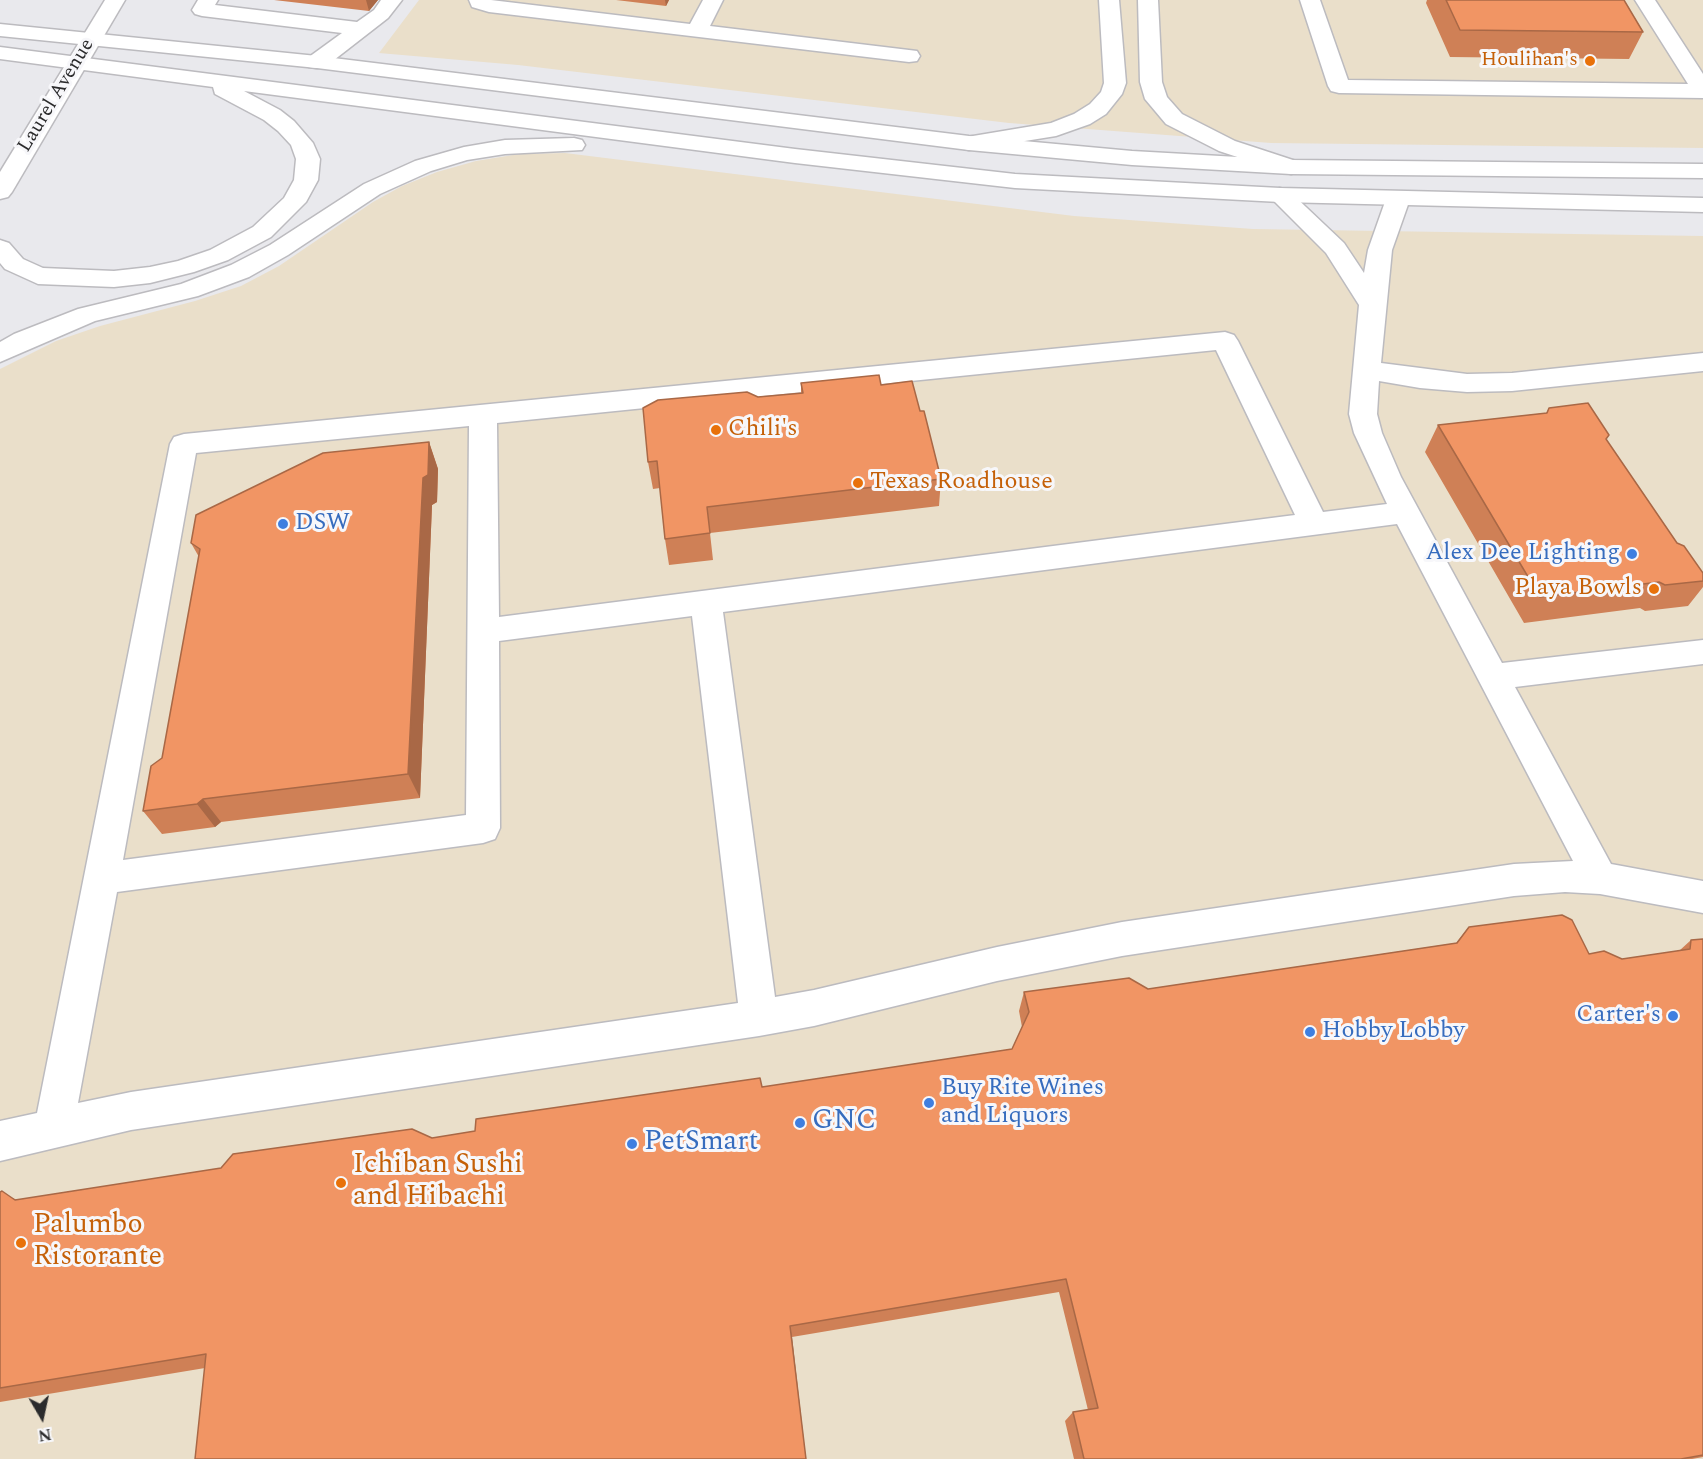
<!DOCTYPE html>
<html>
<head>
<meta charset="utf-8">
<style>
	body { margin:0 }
	#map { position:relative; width:1703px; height:1459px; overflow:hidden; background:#e9e9ed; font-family:Spectral,serif }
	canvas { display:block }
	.north { position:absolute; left:12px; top:1387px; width:60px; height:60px; -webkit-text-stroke:4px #f7f7fa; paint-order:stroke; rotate:171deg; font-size:16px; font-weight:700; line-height:24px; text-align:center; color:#2b2b2c }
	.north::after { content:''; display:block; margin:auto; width:21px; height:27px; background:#2b2b2c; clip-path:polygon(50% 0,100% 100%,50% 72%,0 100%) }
</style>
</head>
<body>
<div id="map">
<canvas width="1703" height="1459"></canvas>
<div class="north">N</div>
</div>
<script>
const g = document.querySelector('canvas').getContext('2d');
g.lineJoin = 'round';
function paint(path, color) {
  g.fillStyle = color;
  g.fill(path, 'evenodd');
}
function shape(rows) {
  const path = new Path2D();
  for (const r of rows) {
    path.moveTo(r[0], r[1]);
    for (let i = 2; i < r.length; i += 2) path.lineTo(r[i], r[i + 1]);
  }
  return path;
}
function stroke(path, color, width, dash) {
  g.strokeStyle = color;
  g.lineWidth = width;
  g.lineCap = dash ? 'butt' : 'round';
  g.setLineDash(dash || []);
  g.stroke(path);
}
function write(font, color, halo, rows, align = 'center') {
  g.font = font + ' Spectral,serif';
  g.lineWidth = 6;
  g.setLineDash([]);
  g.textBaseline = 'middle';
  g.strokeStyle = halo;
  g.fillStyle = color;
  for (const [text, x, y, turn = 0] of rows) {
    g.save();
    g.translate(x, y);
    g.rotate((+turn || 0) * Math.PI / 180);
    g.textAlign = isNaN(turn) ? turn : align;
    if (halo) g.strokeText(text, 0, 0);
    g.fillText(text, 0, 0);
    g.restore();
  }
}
paint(shape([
	[419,0,1703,0,1703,148,1271,143,1009,123,518,65,379,53],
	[565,153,1074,216,1253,229,1703,236,1703,1459,0,1459,0,369,56,341,100,326,195,301,241,286,279,266,373,202,402,186,437,172,476,161,519,154]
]), '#eadfca');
const minor = shape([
	[198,0,218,0,215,5,357,22,374,10,381,0,402,0,388,18,325,67,317,68,309,67,306,62,309,57,342,33,202,16,195,14,192,10,198,0],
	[469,0,491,0,690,24,703,0,723,0,710,26,909,50,917,51,920,56,917,61,909,62,489,12,472,7,469,0],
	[1099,0,1119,0,1126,83,1122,94,1106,114,1090,124,1056,136,969,150,961,148,958,143,961,138,1051,123,1074,114,1090,104,1101,92,1104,83,1099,0],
	[1138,0,1158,0,1162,82,1167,97,1182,114,1235,141,1299,162,1303,167,1299,172,1291,174,1283,172,1219,151,1166,124,1145,99,1140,82,1138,0],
	[1300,0,1320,0,1348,80,1688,84,1635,0,1655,0,1703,74,1703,98,1339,93,1331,91,1328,86,1300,0],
	[1280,188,1288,190,1344,243,1364,273,1368,250,1386,199,1390,194,1398,192,1406,194,1410,199,1392,250,1381,363,1467,374,1512,373,1703,353,1703,371,1512,391,1467,392,1420,388,1379,381,1377,414,1382,433,1401,477,1502,663,1703,640,1703,664,1515,687,1611,864,1703,881,1703,913,1600,894,1565,892,1514,896,1122,956,997,981,814,1026,759,1036,131,1130,0,1161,0,1121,37,1113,170,444,174,437,184,434,1225,332,1234,335,1238,341,1323,512,1387,504,1354,433,1349,414,1359,305,1326,253,1268,195,1272,190,1280,188],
	[1216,350,1295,515,499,617,497,423,1216,350],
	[469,426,466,815,123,860,196,453,469,426],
	[1397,524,1573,861,1514,864,1122,922,997,947,814,990,775,997,723,612,1397,524],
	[692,616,738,1003,131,1092,78,1103,117,892,483,843,495,839,500,828,499,641,692,616]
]);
const major = shape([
	[105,0,125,0,12,192,8,197,0,199,0,172,105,0]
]);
const highway = shape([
	[0,24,317,56,969,136,1132,151,1291,160,1703,164,1703,178,1291,174,1132,165,969,150,317,68,0,36,0,24],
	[0,47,795,149,1015,174,1280,188,1703,198,1703,212,1280,202,1015,188,795,163,244,91,280,110,294,121,313,143,320,159,318,180,306,202,271,237,228,260,194,272,150,283,114,287,38,284,5,269,0,263,0,240,9,243,23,259,43,268,114,271,150,267,178,261,210,250,253,227,284,198,294,180,296,159,291,145,278,131,264,120,215,94,213,87,0,59,0,47],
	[574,138,582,140,585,145,582,150,505,154,467,160,431,171,380,194,288,255,249,277,198,296,95,321,0,362,0,342,14,334,78,309,181,284,231,265,270,245,364,184,415,161,464,147,505,140,574,138]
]);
stroke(minor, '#bcbbbf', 3);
stroke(major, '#bcbbbf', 3);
stroke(highway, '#bcbbbf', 3);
paint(minor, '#fff');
paint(major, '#fff');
paint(highway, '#fff');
paint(shape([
	[274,0,378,0,369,11],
	[616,0,669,0,666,6],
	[1427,0,1624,0,1643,32,1629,59,1450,57,1426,3],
	[801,383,881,385,920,411,941,479,939,506,710,533,713,560,669,565,665,539,660,488,653,489,648,462,758,397,801,393],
	[1549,408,1606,439,1677,543,1703,573,1703,587,1688,606,1645,611,1640,608,1524,623,1425,452,1438,425,1546,413],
	[429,442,438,469,437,502,432,505,420,798,221,822,215,827,162,834,143,811,162,758,199,557,191,543],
	[1469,927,1589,954,1622,959,1679,951,1691,940,1703,939,1703,1457,1692,1459,1074,1459,1065,1421,1073,1412,1088,1410,1059,1292,792,1337,205,1368,0,1402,0,1192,17,1200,432,1138,1012,1049,1022,1027,1019,1011,1024,992,1148,989,1456,943]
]), '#cf8056');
paint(shape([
	[366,0,378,0,369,11],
	[665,0,669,0,666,6],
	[429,442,438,469,437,502,432,505,420,798,408,774,423,478],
	[203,799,221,822,215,827,197,804],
	[790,1326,792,1337,806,1459]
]), '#a96846');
const building = shape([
	[1446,0,1624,0,1643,32,1460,30,1446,0],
	[879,375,881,385,912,381,920,411,924,411,941,479,707,507,710,533,665,539,657,461,648,462,643,408,658,400,747,392,758,397,803,393,801,383,879,375],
	[1588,403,1609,435,1606,439,1677,543,1684,546,1703,573,1703,581,1665,585,1659,582,1540,597,1438,425,1547,413,1549,408,1588,403],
	[429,442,428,475,423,478,408,774,203,799,197,804,143,811,151,766,162,758,200,549,191,543,196,515,323,453,429,442],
	[1562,915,1572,920,1589,954,1604,951,1622,959,1690,949,1691,940,1703,939,1703,1455,1681,1459,1084,1459,1073,1412,1098,1408,1066,1279,790,1326,806,1459,195,1459,206,1354,0,1388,0,1192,2,1191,15,1200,221,1168,233,1154,412,1129,432,1138,475,1131,476,1119,760,1078,762,1087,1012,1049,1029,1012,1024,992,1129,978,1148,989,1457,943,1469,927,1562,915]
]);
paint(building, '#f19564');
stroke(building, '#a96846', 1.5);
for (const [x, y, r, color] of [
	[1590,61,6,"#e8710a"],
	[716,430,6,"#e8710a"],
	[858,483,6,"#e8710a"],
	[283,524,6,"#3f7fe0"],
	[1632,554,6,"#3f7fe0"],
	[1654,589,6,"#e8710a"],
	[1673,1016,6,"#3f7fe0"],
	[1310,1032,6,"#3f7fe0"],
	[929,1103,6,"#3f7fe0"],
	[800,1123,6,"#3f7fe0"],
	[632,1144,6,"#3f7fe0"],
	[341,1183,6,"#e8710a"],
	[21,1243,6,"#e8710a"]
]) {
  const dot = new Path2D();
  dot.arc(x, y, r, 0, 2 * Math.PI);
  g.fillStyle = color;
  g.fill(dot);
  stroke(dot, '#f7f7fa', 2);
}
write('20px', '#c56008', '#f7f7fa', [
	["Houlihan's",1578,61]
], 'right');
write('20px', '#2b2b2c', '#f7f7fa', [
	["Laurel Avenue",57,96,-59]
]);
write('24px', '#c56008', '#f7f7fa', [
	["Chili's",728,430],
	["Texas Roadhouse",870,483],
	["Playa Bowls",1642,589,"right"]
], 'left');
write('24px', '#366cbe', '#f7f7fa', [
	["DSW",295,524],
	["Alex Dee Lighting",1620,554,"right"],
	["Carter's",1661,1016,"right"],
	["Hobby Lobby",1322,1032],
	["Buy Rite Wines",941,1089],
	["and Liquors",941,1117]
], 'left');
write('28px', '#366cbe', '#f7f7fa', [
	["GNC",812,1123],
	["PetSmart",644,1144]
], 'left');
write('28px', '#c56008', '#f7f7fa', [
	["Ichiban Sushi",353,1167],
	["and Hibachi",353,1199],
	["Palumbo",33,1227],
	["Ristorante",33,1259]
], 'left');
</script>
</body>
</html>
